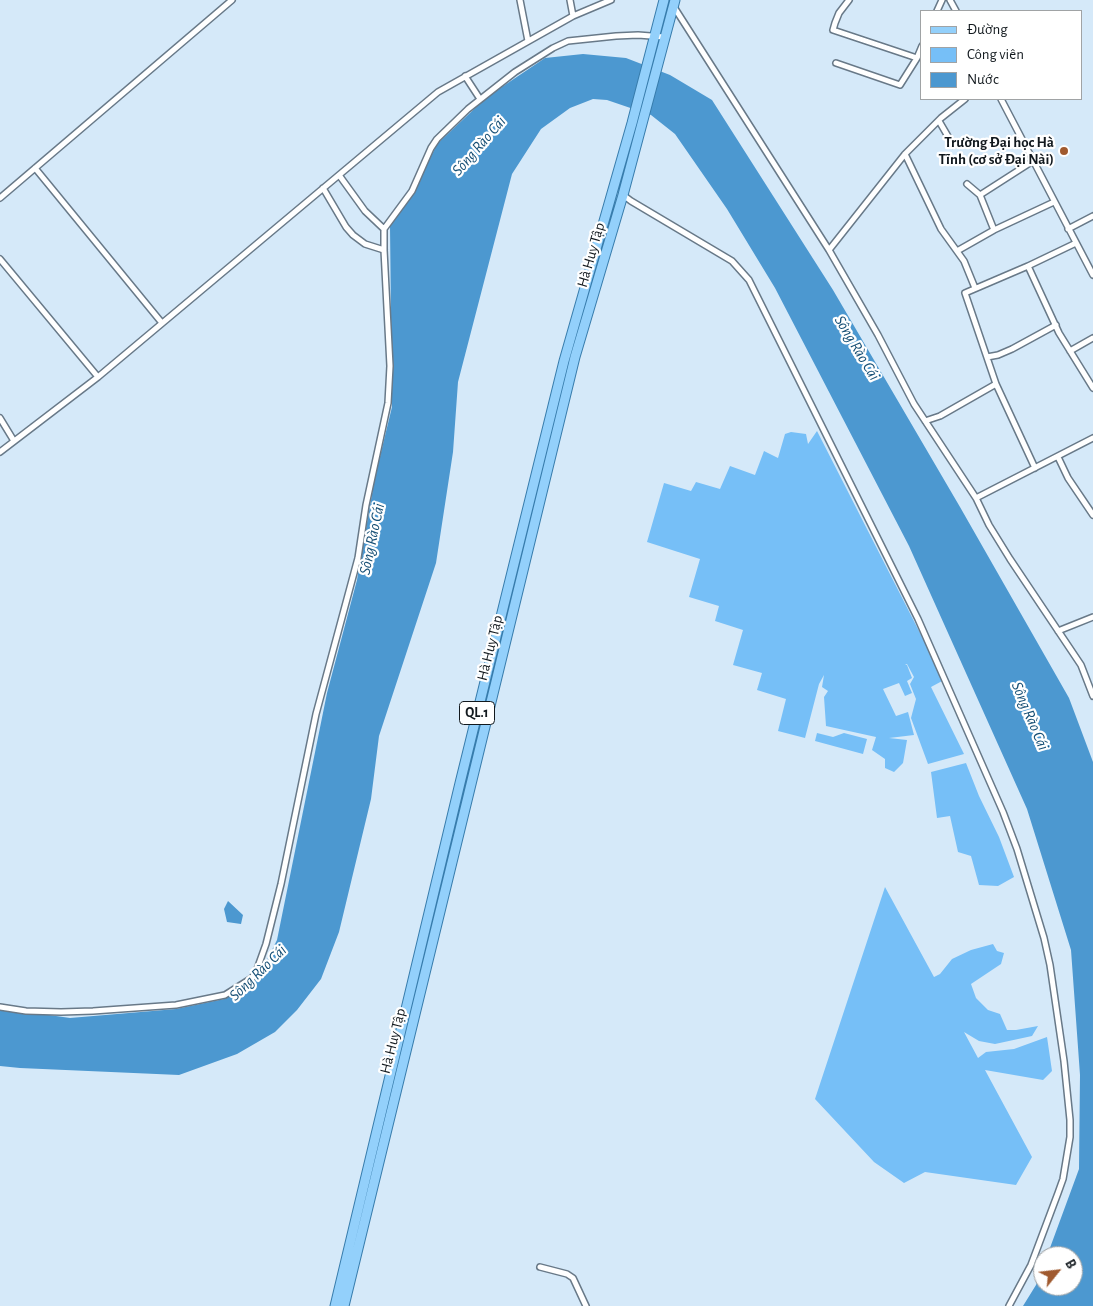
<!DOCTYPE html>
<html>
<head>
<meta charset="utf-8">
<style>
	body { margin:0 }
	#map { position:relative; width:1093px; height:1306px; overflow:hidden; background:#d5e9f9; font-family:"Alegreya Sans",sans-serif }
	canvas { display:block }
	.legend { position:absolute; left:920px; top:10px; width:162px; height:90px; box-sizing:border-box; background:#fff; border:1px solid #a0a3a5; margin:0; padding:6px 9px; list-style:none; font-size:15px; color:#12191e }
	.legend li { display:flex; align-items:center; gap:10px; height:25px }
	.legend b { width:25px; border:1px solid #a0a3a5 }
	.north { position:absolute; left:1033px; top:1246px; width:50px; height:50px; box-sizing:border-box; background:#fff; border:1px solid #a0a3a5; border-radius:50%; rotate:61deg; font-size:14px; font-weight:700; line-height:20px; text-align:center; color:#12191e }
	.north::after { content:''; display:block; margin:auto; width:18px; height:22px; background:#a05a2f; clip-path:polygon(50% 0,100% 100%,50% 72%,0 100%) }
</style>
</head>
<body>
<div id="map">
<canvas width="1093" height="1306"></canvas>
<ul class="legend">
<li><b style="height:6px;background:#93d0fb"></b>Đường</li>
<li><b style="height:14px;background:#76bff7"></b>Công viên</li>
<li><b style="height:14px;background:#4c98d0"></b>Nước</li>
</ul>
<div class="north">B</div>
</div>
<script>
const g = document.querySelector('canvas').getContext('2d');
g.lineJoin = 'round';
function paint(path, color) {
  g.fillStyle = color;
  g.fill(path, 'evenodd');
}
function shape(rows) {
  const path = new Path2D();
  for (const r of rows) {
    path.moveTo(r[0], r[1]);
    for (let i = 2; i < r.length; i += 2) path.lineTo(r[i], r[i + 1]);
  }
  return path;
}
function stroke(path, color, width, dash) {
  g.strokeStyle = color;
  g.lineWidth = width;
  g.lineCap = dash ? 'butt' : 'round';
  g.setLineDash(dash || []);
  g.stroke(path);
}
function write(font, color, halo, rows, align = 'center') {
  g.font = font + ' "Alegreya Sans",sans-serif';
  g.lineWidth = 4.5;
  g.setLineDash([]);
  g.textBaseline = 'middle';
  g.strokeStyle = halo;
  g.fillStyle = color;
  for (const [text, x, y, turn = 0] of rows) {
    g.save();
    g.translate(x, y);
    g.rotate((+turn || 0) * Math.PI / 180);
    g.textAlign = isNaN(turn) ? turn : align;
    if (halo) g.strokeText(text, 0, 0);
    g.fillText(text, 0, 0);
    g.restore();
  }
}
paint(shape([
	[817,431,944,680,931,687,964,754,928,764,911,718,916,699,910,684,914,677,907,664,905,665,907,665,912,678,907,681,912,693,905,696,899,683,883,689,896,716,908,712,914,735,889,738,907,740,903,763,894,772,885,768,885,759,872,750,876,737,826,726,824,697,828,691,822,687,824,675,819,684,805,738,778,731,786,699,757,690,762,673,733,665,743,630,715,621,719,606,689,597,700,559,647,542,664,483,691,491,696,482,720,489,730,466,755,475,764,451,778,458,785,434,791,432,806,434,808,444],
	[817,733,833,737,844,733,867,739,863,754,815,741],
	[966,763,979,796,999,837,1014,877,998,886,979,885,971,856,958,852,950,816,937,818,931,772],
	[885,887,934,977,940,974,952,959,971,950,993,944,997,951,1004,953,1001,964,971,984,976,998,988,1010,1000,1014,1007,1030,1016,1030,1038,1026,1032,1036,995,1044,979,1041,964,1032,978,1058,986,1052,1014,1049,1047,1037,1052,1071,1043,1080,985,1070,1032,1157,1016,1185,925,1172,904,1183,874,1162,815,1099]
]), '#76bff7');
paint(shape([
	[583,54,626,58,670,75,712,100,833,290,960,507,1069,698,1093,762,1093,1306,1023,1306,1036,1285,1043,1266,1043,1286,1073,1286,1073,1256,1047,1256,1079,1169,1080,1075,1071,950,1027,809,909,546,775,288,727,209,675,134,651,115,607,100,593,99,570,108,541,129,512,174,458,382,453,452,436,563,379,736,371,799,339,932,321,979,297,1010,275,1032,237,1054,179,1075,20,1068,0,1066,0,1008,70,1018,176,1009,224,999,259,976,277,940,327,693,357,580,375,477,392,407,390,226,413,193,437,144,487,97,545,58],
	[228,901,243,915,241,924,227,922,224,909]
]), '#4c98d0');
const street = shape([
	[520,0,528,41],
	[570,0,573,16],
	[849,0,839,13,835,23,833,30,917,58,922,46],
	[950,0,956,11],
	[674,7,829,250,878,335,914,404,976,498],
	[937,11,942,0],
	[836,63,900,85,917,58],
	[465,76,480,99],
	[1001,99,1093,275],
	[939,121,953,145],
	[905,154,941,229,964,261,975,288],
	[35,168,162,323],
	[339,175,365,211,384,229],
	[967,184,980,195,994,230],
	[323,188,346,227,353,235,365,244,384,250],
	[623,195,631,201,732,261,749,280,918,619,1003,812,1017,849,1044,938,1050,965,1064,1061,1070,1120,1070,1137,1063,1179,1058,1193,1031,1265,1009,1306],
	[980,195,1033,161],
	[0,198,232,0],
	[1068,229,1093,216],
	[1076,243,1028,266,1059,333,1093,388],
	[829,250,905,154,941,118,965,99],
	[957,251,994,230,1054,202],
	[0,259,98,377,438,92,573,16,611,0],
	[1028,266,965,293,996,384,1035,468],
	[1070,351,1093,338],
	[987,357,998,355,1012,349,1056,325],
	[0,418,14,441],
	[925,421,940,416,996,384],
	[1093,438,976,498,989,525,1010,559,1081,665,1093,696],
	[0,452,98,377],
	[1058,457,1068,478,1093,515],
	[1058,631,1093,617],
	[0,1007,26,1011,61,1012,93,1011,176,1005,225,995,252,978,256,972,266,944,281,884,316,714,358,558,366,505,388,403,390,366,384,250,384,229,412,191,431,148,437,139,468,109,515,72,553,48,568,41,616,36,638,35,664,37],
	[540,1267,567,1274,573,1278,586,1306]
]);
const primary = shape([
	[335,1306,460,783,564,361,632,123,664,0],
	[344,1306,575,357,623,195,675,0]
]);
stroke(street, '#687988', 8);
stroke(primary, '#377cac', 11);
stroke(street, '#fff', 5);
stroke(primary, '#93d0fb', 9);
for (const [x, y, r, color] of [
	[1064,151,5,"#a05a2f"]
]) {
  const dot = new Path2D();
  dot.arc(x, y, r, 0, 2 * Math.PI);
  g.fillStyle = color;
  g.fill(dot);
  stroke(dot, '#fff', 2);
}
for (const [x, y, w] of [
	[477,713,35]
]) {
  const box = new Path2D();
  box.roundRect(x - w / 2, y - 11.5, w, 23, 4);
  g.fillStyle = '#fff';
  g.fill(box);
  stroke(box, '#12191e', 1);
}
write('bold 14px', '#12191e', null, [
	["QL.1",477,713]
]);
write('bold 15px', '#12191e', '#fff', [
	["Trường Đại học Hà",1054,142],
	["Tĩnh (cơ sở Đại Nài)",1054,159]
], 'right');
write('15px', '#12191e', '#fff', [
	["Hà Huy Tập",591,255,-74],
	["Hà Huy Tập",490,648,-76],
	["Hà Huy Tập",393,1041,-76]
]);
write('italic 16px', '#164f75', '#fff', [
	["Sông Rào Cái",479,146,-49],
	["Sông Rào Cái",857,348,59],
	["Sông Rào Cái",372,539,-78],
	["Sông Rào Cái",1030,716,67],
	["Sông Rào Cái",258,973,-44]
]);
</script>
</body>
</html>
